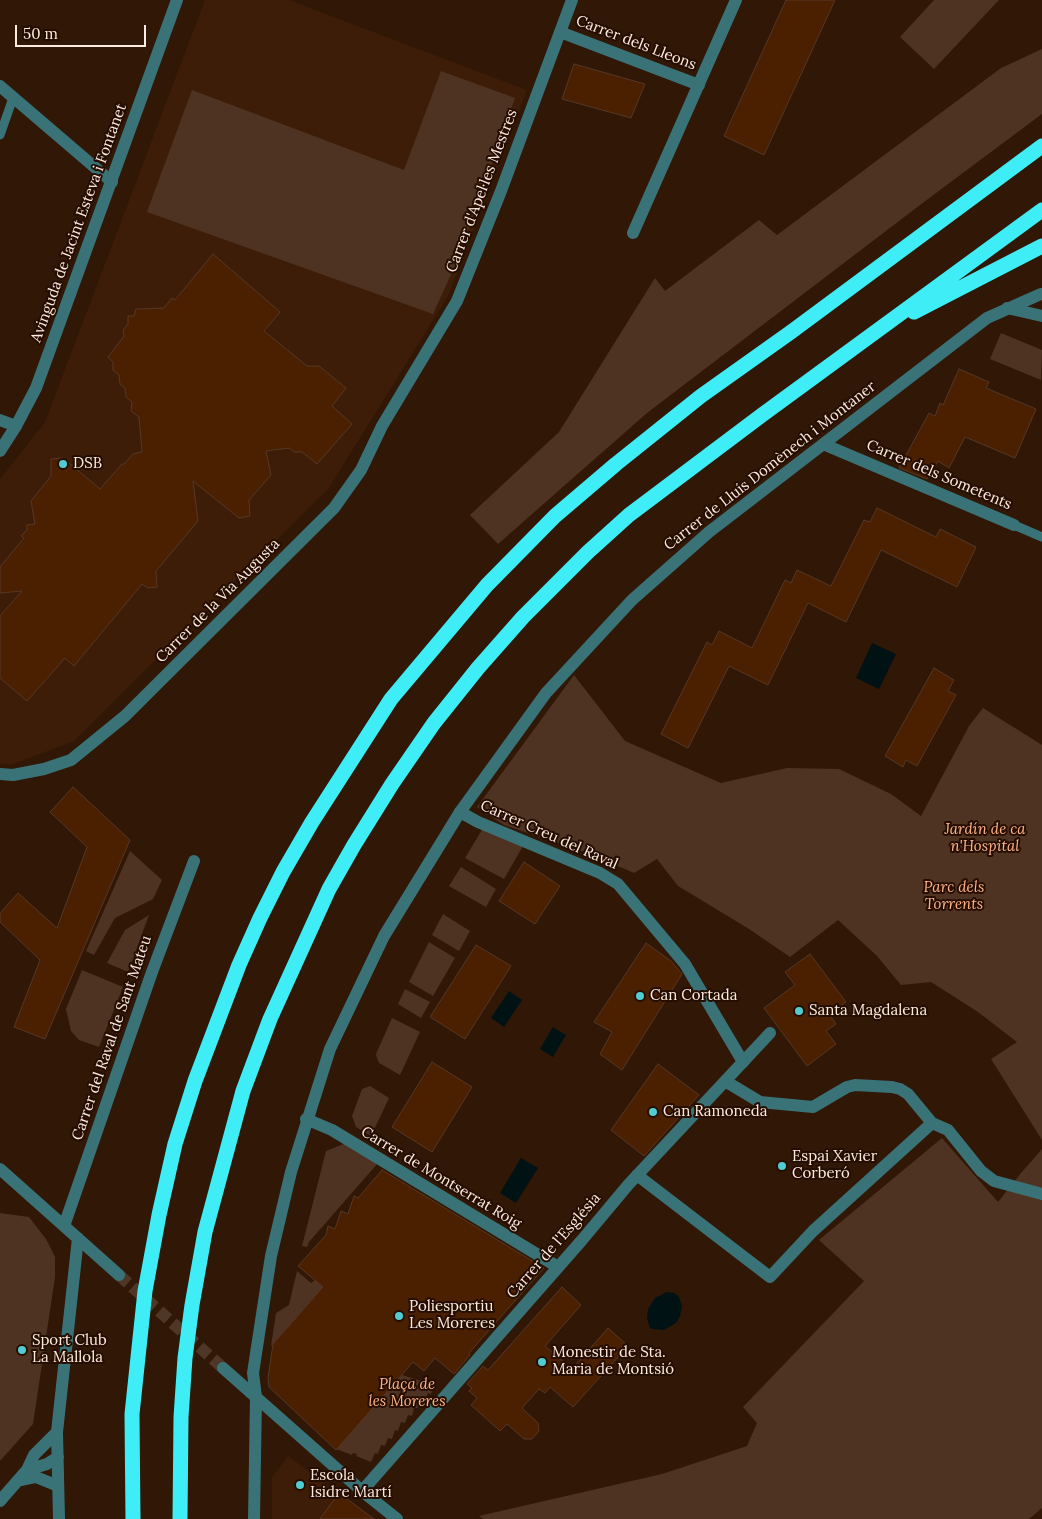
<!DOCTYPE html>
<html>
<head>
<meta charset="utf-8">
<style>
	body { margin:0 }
	#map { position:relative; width:1042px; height:1519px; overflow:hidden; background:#301706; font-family:Lora,serif }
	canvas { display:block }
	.scale { position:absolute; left:15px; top:25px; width:131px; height:22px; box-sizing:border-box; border:2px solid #fdeae0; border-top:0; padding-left:6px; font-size:15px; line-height:18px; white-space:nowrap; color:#fdeae0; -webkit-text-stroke:4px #250d00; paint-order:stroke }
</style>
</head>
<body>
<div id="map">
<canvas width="1042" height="1519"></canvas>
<div class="scale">50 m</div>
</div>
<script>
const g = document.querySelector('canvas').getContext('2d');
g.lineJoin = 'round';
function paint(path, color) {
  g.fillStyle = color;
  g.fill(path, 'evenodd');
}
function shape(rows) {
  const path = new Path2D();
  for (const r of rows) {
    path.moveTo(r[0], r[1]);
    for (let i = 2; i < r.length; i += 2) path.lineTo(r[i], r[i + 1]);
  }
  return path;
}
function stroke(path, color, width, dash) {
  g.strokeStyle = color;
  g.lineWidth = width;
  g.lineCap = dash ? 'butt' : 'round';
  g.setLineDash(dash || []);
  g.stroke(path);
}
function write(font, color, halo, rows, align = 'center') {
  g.font = font + ' Lora,serif';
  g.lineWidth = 4;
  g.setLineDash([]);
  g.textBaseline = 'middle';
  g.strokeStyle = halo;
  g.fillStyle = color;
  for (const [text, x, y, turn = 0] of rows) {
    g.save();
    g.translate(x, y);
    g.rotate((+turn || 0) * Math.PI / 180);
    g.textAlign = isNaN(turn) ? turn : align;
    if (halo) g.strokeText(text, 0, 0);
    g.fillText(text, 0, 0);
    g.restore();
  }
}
paint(shape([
	[205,0,289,0,527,90,448,296,329,488,74,741,11,765,0,764,0,479,45,422],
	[288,1456,374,1519,272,1519,272,1477]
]), '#3d1d07');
paint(shape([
	[934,0,999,0,934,69,900,37],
	[1042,49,1042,114,924,202,647,413,498,544,470,515,559,432,655,278,665,291,759,220,777,235,1001,68],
	[441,71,515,98,458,259,433,314,147,212,192,90,404,170],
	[1001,333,1042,350,1041,380,990,359],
	[574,675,625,741,721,783,787,768,839,769,891,794,921,816,969,726,983,708,1042,745,1042,1140,991,1059,1017,1042,978,1012,931,982,901,985,877,956,838,920,790,957,749,929,678,886,657,859,634,873,588,853,504,825,477,807],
	[483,828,523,846,504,879,465,858],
	[130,851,162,880,153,899,115,918,94,955,86,951],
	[461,867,496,889,486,907,449,886],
	[443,914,470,931,459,951,432,935],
	[149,915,128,972,107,963,125,930],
	[429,942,455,958,433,996,409,982],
	[82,970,123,987,99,1047,79,1040,71,1031,66,1009],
	[405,989,430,1002,421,1018,398,1004],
	[392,1018,420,1032,400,1075,379,1063,377,1058,376,1054],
	[370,1086,389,1098,371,1136,356,1127,352,1116,362,1089],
	[942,1138,998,1202,1021,1173,1042,1149,1042,1508,1029,1519,483,1519,479,1516,662,1474,747,1446,757,1423,743,1407,864,1281,819,1240],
	[346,1143,378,1163,309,1242,307,1247,302,1246,326,1151],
	[0,1213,29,1217,46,1239,55,1257,55,1277,33,1424,0,1461],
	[297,1271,311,1283,315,1280,323,1287,271,1346,276,1313,289,1305],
	[402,1375,434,1385,431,1394,428,1393,425,1401,421,1400,418,1408,414,1408,412,1416,408,1415,405,1423,401,1422,398,1431,395,1430,392,1439,388,1438,385,1446,381,1445,378,1454,375,1453,371,1462,356,1456,357,1454,353,1453,352,1455,336,1449]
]), '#4f3322');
paint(shape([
	[872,643,896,654,879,689,856,678],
	[509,991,522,1000,504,1027,491,1018],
	[553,1027,566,1035,553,1057,540,1049],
	[521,1158,538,1168,516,1203,500,1193],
	[667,1292,674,1293,679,1297,682,1306,680,1316,676,1323,664,1330,653,1329,650,1328,647,1318,648,1309,655,1298]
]), '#001214');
const building = shape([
	[786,0,835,0,764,155,724,136,786,0],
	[574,64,645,84,631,118,562,99,574,64],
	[213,254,280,312,264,331,307,366,319,366,346,388,332,406,352,424,317,464,302,452,294,452,289,448,266,451,271,475,249,500,250,516,239,518,193,481,198,521,156,571,157,587,148,588,142,584,74,666,65,658,27,701,0,678,0,616,22,591,0,593,0,567,24,538,21,536,27,530,27,525,35,524,31,501,51,476,51,459,63,458,100,489,122,464,124,464,133,454,142,452,139,417,131,411,132,402,126,397,125,388,120,384,119,375,113,370,113,362,108,357,124,336,123,330,128,324,128,316,134,316,136,309,164,308,172,298,175,300,213,254],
	[959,369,989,382,986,388,1036,409,1015,458,965,437,949,468,938,461,927,479,899,468,929,413,935,416,940,403,943,405,959,369],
	[877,508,936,537,940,529,976,547,957,587,881,550,846,622,808,603,768,685,729,666,688,748,661,734,707,642,712,645,719,631,752,648,785,580,791,583,797,570,831,586,864,520,870,522,877,508],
	[934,668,954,680,948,691,956,695,917,766,906,760,903,767,885,756,934,668],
	[73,787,130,840,45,1039,14,1027,40,960,0,922,0,913,18,893,57,928,87,847,50,812,73,787],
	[524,862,560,886,535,924,499,901,524,862],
	[646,943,671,961,682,974,622,1070,600,1054,612,1032,594,1022,646,943],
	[476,945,511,966,465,1039,430,1017,476,945],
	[810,954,846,1002,829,1014,836,1024,826,1031,836,1044,807,1066,764,1008,795,985,785,972,810,954],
	[432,1062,472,1087,432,1152,392,1127,432,1062],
	[658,1064,699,1095,644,1156,611,1130,658,1064],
	[382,1170,544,1268,469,1353,470,1355,454,1374,435,1358,424,1371,413,1362,336,1450,269,1387,268,1378,273,1344,323,1287,298,1266,326,1235,328,1226,335,1229,341,1211,348,1214,354,1196,358,1198,382,1170],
	[562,1287,581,1305,545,1346,572,1369,608,1328,628,1346,573,1407,550,1387,545,1393,539,1389,522,1408,538,1423,539,1431,532,1439,524,1439,507,1424,500,1431,471,1405,477,1398,469,1391,472,1388,467,1384,483,1366,488,1370,562,1287],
	[339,1493,374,1519,320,1519,339,1493]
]);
paint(building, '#4a2001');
stroke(building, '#553827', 1);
stroke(shape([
	[119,1275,223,1368]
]), '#4f3727', 12, [12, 6]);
stroke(shape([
	[0,135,13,98],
	[1014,525,1042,537]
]), '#397377', 9);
stroke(shape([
	[460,812,478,822,600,873,618,884,685,964,743,1062],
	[306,1119,332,1130,558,1267],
	[362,1491,397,1519]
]), '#397377', 12);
stroke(shape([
	[560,32,699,85],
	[0,86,112,182],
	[633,233,736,0],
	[1007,308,1042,316],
	[0,420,16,426],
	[823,444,1014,525],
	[0,774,13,775,44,769,71,760,125,716,334,508,361,470,382,426,457,301,501,191,572,0],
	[725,1081,760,1102,813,1107,847,1087,855,1085,892,1087,900,1089,908,1094,932,1123,948,1130,981,1171,994,1181,1042,1194],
	[0,1169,119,1275],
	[637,1175,770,1277,813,1231,932,1123],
	[64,1226,152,972,194,861],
	[223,1368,362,1491,582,1240,628,1185,770,1033],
	[27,1470,47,1464,58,1457],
	[17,1481,36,1477,58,1486],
	[0,1501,27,1470,34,1455,57,1432],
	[59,1519,57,1432,78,1238],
	[254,1519,256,1397,253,1373,271,1256,291,1172,330,1049,384,936,460,812,546,693,632,600,709,532,987,318,1041,294]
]), '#397377', 12);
stroke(shape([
	[0,451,16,426,36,388,177,0]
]), '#397377', 12);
stroke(shape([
	[914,312,1042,246],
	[133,1519,132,1414,145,1291,159,1215,175,1144,195,1081,239,965,260,918,283,872,312,822,391,699,487,585,555,516,616,464,701,396,791,332,1042,146],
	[180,1519,181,1417,185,1358,192,1305,205,1232,243,1091,270,1019,329,889,354,845,392,784,434,723,478,668,523,617,588,552,629,515,762,415,1042,210]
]), '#3fedf6', 15);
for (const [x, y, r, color] of [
	[63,464,5,"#51ccd3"],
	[640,996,5,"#51ccd3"],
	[799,1011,5,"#51ccd3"],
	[653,1112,5,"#51ccd3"],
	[782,1166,5,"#51ccd3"],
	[399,1316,5,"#51ccd3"],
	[22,1350,5,"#51ccd3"],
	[542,1362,5,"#51ccd3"],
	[300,1485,5,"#51ccd3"]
]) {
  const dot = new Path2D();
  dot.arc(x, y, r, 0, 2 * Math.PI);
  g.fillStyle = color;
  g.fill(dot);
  stroke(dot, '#250d00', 2);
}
write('15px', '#fdeae0', '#250d00', [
	["Carrer dels Lleons",636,43,21],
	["Carrer d'Apel·les Mestres",482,191,-69],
	["Avinguda de Jacint Esteva i Fontanet",79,223,-70],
	["Carrer de Lluís Domènech i Montaner",770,466,-38],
	["Carrer dels Sometents",939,475,23],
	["Carrer de la Via Augusta",218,601,-45],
	["Carrer Creu del Raval",549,835,24],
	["Carrer del Raval de Sant Mateu",112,1038,-71],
	["Carrer de Montserrat Roig",441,1178,31],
	["Carrer de l'Església",554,1246,-49]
]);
write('15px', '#fdeae0', '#250d00', [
	["DSB",73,464],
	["Can Cortada",650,996],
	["Santa Magdalena",809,1011],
	["Can Ramoneda",663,1112],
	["Espai Xavier",792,1157],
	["Corberó",792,1174],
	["Poliesportiu",409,1307],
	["Les Moreres",409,1324],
	["Sport Club",32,1341],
	["La Mallola",32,1358],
	["Monestir de Sta.",552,1353],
	["Maria de Montsió",552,1370],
	["Escola",310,1476],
	["Isidre Martí",310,1493]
], 'left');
write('italic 15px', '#ffb488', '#250d00', [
	["Jardín de ca",985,830],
	["n'Hospital",985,847],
	["Parc dels",954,888],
	["Torrents",954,905],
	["Plaça de",407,1385],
	["les Moreres",407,1402]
]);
</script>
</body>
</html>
